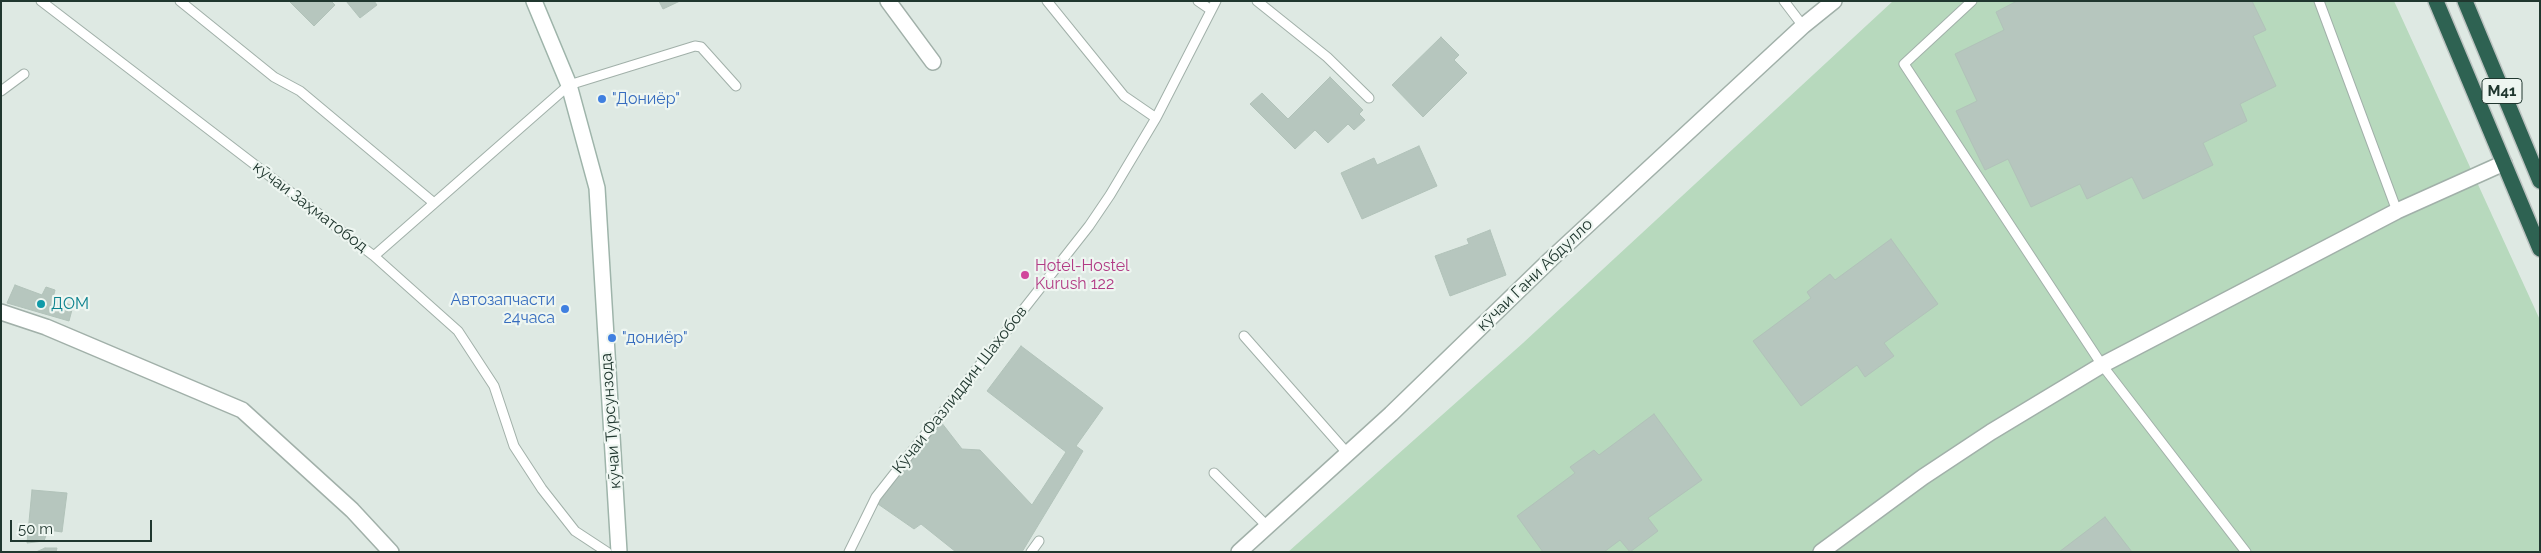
<!DOCTYPE html>
<html>
<head>
<meta charset="utf-8">
<style>
	body { margin:0 }
	#map { position:relative; width:2541px; height:553px; overflow:hidden; background:#dee9e3; font-family:Raleway,sans-serif }
	canvas { display:block }
	.frame { position:absolute; inset:0; border:2px solid #20372f; pointer-events:none }
	.scale { position:absolute; left:10px; top:520px; width:142px; height:22px; box-sizing:border-box; border:2px solid #20372f; border-top:0; padding-left:6px; font-size:15px; line-height:18px; white-space:nowrap; color:#20372f; -webkit-text-stroke:4px #eef6f1; paint-order:stroke }
</style>
</head>
<body>
<div id="map">
<canvas width="2541" height="553"></canvas>
<div class="frame"></div>
<div class="scale">50 m</div>
</div>
<script>
const g = document.querySelector('canvas').getContext('2d');
g.lineJoin = 'round';
function paint(path, color) {
  g.fillStyle = color;
  g.fill(path, 'evenodd');
}
function shape(rows) {
  const path = new Path2D();
  for (const r of rows) {
    path.moveTo(r[0], r[1]);
    for (let i = 2; i < r.length; i += 2) path.lineTo(r[i], r[i + 1]);
  }
  return path;
}
function stroke(path, color, width, dash) {
  g.strokeStyle = color;
  g.lineWidth = width;
  g.lineCap = dash ? 'butt' : 'round';
  g.setLineDash(dash || []);
  g.stroke(path);
}
function write(font, color, halo, rows, align = 'center') {
  g.font = font + ' Raleway,sans-serif';
  g.lineWidth = 4.5;
  g.setLineDash([]);
  g.textBaseline = 'middle';
  g.strokeStyle = halo;
  g.fillStyle = color;
  for (const [text, x, y, turn = 0] of rows) {
    g.save();
    g.translate(x, y);
    g.rotate((+turn || 0) * Math.PI / 180);
    g.textAlign = isNaN(turn) ? turn : align;
    if (halo) g.strokeText(text, 0, 0);
    g.fillText(text, 0, 0);
    g.restore();
  }
}
paint(shape([
	[1893,1,2394,1,2540,320,2540,552,1288,552,1523,343]
]), '#b7d9bd');
const building = shape([
	[289,1,331,1,335,5,314,26,289,1],
	[346,1,374,1,377,5,360,18,346,1],
	[659,1,680,1,663,9,659,1],
	[2017,1,2252,1,2266,30,2253,36,2276,86,2240,104,2247,121,2203,143,2213,165,2143,199,2132,177,2087,199,2080,184,2031,207,2008,159,1985,170,1956,111,1977,101,1955,54,2004,30,1996,12,2017,1],
	[1441,37,1459,55,1454,60,1467,73,1423,117,1392,85,1441,37],
	[1330,77,1363,110,1359,114,1365,120,1354,130,1348,124,1328,143,1315,130,1295,149,1250,104,1262,93,1288,119,1330,77],
	[1419,146,1437,186,1362,219,1341,173,1374,158,1377,165,1419,146],
	[1490,230,1506,275,1450,296,1435,256,1469,244,1467,239,1490,230],
	[1891,239,1938,304,1884,343,1894,356,1865,377,1857,365,1801,406,1753,341,1811,298,1807,292,1830,274,1835,280,1891,239],
	[15,285,42,295,46,287,55,290,53,298,73,306,69,321,7,303,15,285],
	[1021,346,1103,408,1076,446,1083,451,1022,552,956,552,921,524,914,529,878,504,910,459,941,422,962,449,980,450,1032,505,1066,452,987,391,1021,346],
	[1654,414,1702,480,1648,518,1658,531,1630,552,1620,540,1604,552,1543,552,1517,516,1575,473,1570,467,1594,450,1599,455,1654,414],
	[32,490,67,493,62,532,48,530,44,541,27,543,32,490],
	[2105,517,2132,552,2059,552,2105,517],
	[45,548,57,548,56,552,36,552,45,548]
]);
paint(building, '#b6c6be');
stroke(building, '#b1c2b9', 1);
const lane = shape([
	[41,1,374,256,569,85,695,46,701,47,736,86],
	[180,1,274,77,300,91,434,203],
	[1047,1,1124,96,1156,118],
	[1198,1,1211,10],
	[1257,1,1327,57,1369,98],
	[1784,1,1803,26],
	[1972,1,1904,64,2102,365,2246,552],
	[2319,1,2397,211],
	[1,91,24,74],
	[374,256,458,331,494,386,514,446,542,489,575,531,607,552],
	[1244,336,1348,454],
	[1214,473,1268,527],
	[849,552,876,497,1089,226,1110,195,1156,118,1216,1],
	[1031,552,1039,541]
]);
const street = shape([
	[888,1,933,62],
	[1,312,46,327,242,410,352,510,391,552],
	[1239,552,1391,414,1551,259,1803,26,1834,1],
	[1821,552,1923,477,1991,432,2102,365,2397,211,2504,163]
]);
const secondary = shape([
	[534,1,569,85,597,188,619,552]
]);
const highway = shape([
	[2436,1,2540,249],
	[2465,1,2540,181]
]);
stroke(lane, '#a1b0a9', 11);
stroke(street, '#a1b0a9', 18);
stroke(secondary, '#9eb4aa', 18);
stroke(highway, '#bcc3c1', 18);
stroke(lane, '#fff', 9);
stroke(street, '#fff', 15);
stroke(secondary, '#fff', 15);
stroke(highway, '#2e6252', 15);
for (const [x, y, r, color] of [
	[602,99,5,"#3f7fe0"],
	[1025,275,5,"#d1479c"],
	[41,304,5,"#0f9aa8"],
	[565,309,5,"#3f7fe0"],
	[612,338,5,"#3f7fe0"]
]) {
  const dot = new Path2D();
  dot.arc(x, y, r, 0, 2 * Math.PI);
  g.fillStyle = color;
  g.fill(dot);
  stroke(dot, '#eef6f1', 2);
}
for (const [x, y, w] of [
	[2502,91,40]
]) {
  const box = new Path2D();
  box.roundRect(x - w / 2, y - 12.5, w, 25, 4);
  g.fillStyle = '#eef6f1';
  g.fill(box);
  stroke(box, '#20372f', 1);
}
write('bold 15px', '#20372f', null, [
	["M41",2502,91]
]);
write('16px', '#366cbe', '#eef6f1', [
	["\"Дониёр\"",612,99],
	["Автозапчасти",555,300,"right"],
	["24часа",555,318,"right"],
	["\"дониёр\"",622,338]
], 'left');
write('16px', '#20372f', '#eef6f1', [
	["кӯчаи Заҳматобод",310,207,37],
	["кӯчаи Гани Абдулло",1535,275,-44],
	["Кӯчаи Фазлиддин Шахобов",960,390,-52],
	["кӯчаи Турсунзода",611,421,-94]
]);
write('16px', '#b23c85', '#eef6f1', [
	["Hotel-Hostel",1035,266],
	["Kurush 122",1035,284]
], 'left');
write('16px', '#0d838f', '#eef6f1', [
	["ДОМ",51,304]
], 'left');
</script>
</body>
</html>
